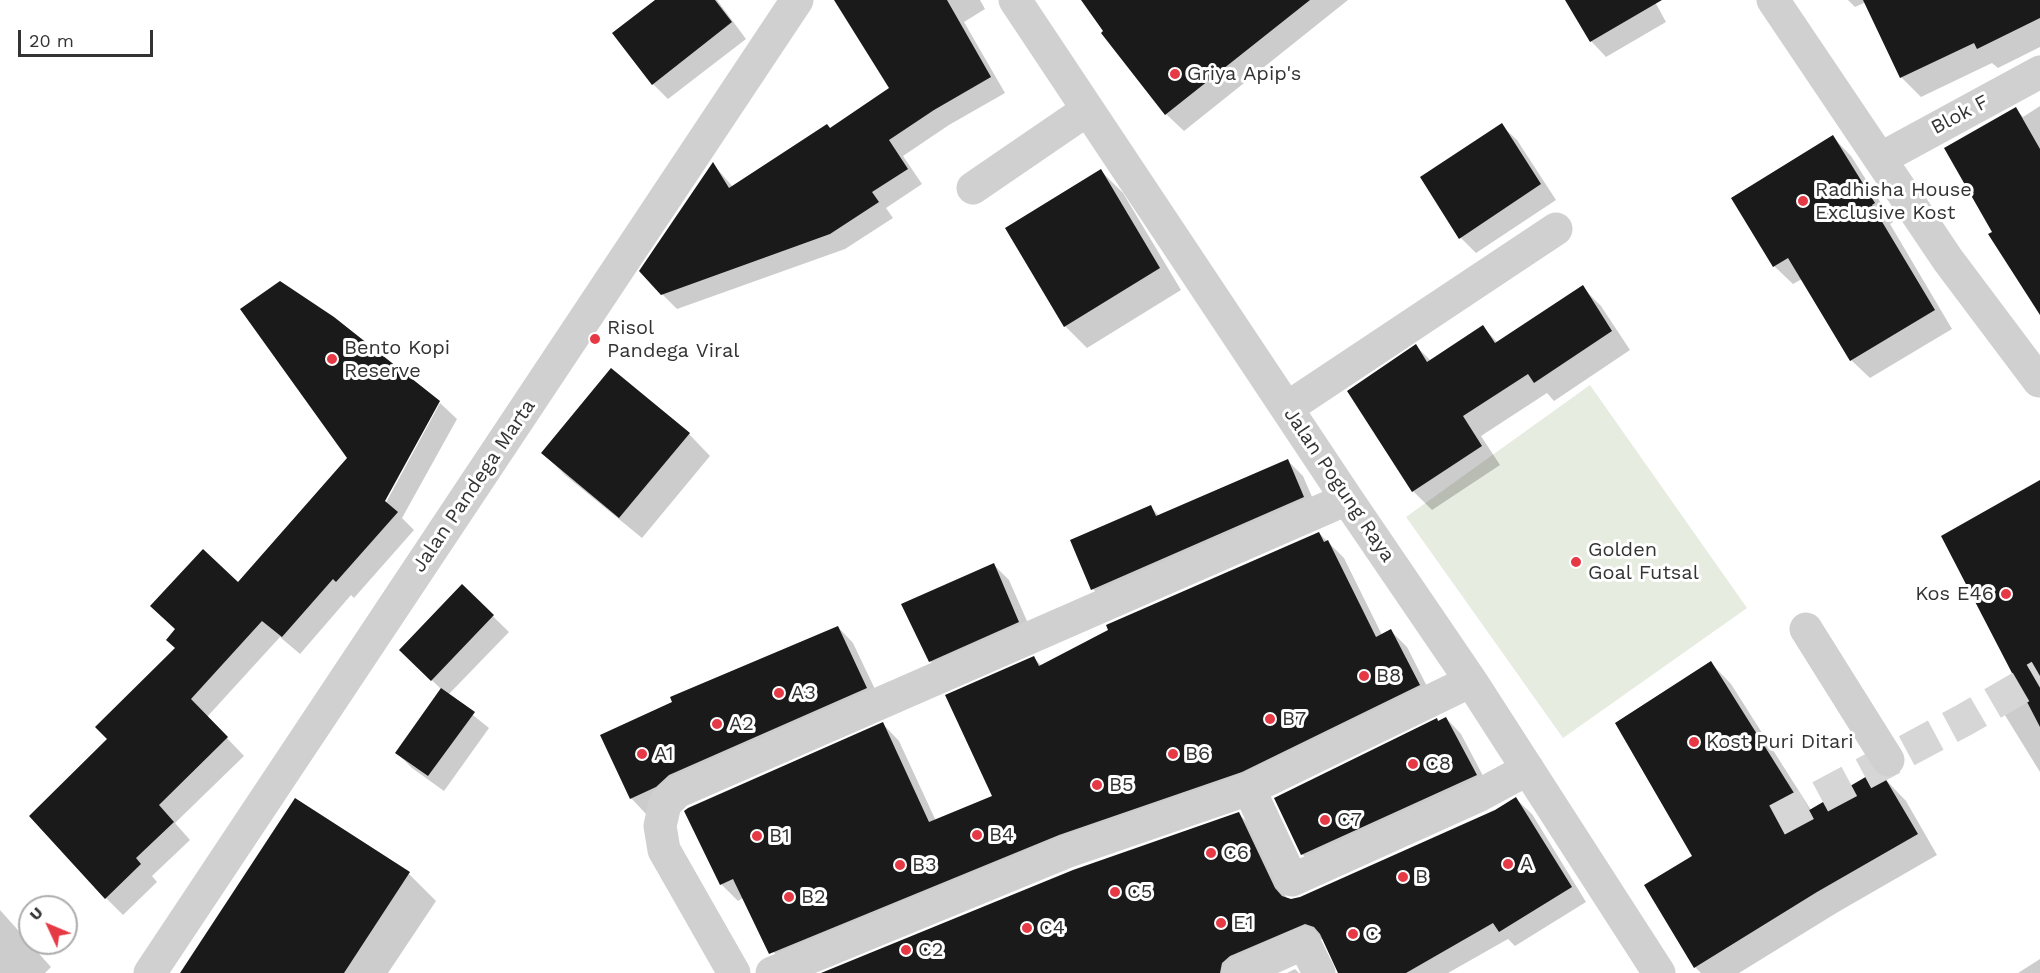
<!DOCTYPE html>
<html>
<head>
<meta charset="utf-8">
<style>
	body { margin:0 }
	#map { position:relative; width:2040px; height:973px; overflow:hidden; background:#fff; font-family:"Work Sans",sans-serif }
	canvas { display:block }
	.north { position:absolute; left:18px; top:895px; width:60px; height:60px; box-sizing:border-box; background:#fff; border:2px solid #adadad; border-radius:50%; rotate:314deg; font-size:16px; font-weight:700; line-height:24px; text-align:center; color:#333 }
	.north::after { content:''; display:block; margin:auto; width:21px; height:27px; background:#e63946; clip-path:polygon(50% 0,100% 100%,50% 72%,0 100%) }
	.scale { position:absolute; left:18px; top:30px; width:135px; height:27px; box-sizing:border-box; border:3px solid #333; border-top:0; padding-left:8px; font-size:18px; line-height:21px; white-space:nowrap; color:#333; -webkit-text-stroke:4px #fff; paint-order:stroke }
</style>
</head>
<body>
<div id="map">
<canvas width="2040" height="973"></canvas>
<div class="north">U</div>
<div class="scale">20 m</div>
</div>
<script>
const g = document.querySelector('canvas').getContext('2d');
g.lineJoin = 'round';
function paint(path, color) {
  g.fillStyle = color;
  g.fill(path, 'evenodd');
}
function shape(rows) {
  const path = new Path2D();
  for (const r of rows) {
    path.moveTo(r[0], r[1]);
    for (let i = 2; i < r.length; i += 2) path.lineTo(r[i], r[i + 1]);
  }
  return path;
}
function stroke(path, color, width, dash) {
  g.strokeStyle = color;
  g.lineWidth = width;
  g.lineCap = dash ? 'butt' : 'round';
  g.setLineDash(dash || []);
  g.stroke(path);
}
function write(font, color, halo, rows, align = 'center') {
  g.font = font + ' "Work Sans",sans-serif';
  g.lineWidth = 6;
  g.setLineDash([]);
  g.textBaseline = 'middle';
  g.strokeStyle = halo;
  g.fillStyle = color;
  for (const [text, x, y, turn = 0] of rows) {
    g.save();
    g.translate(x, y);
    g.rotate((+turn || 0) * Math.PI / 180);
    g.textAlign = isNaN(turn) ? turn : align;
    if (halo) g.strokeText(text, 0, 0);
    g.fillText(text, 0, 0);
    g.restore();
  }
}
paint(shape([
	[1590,385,1747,608,1563,738,1406,517]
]), '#e6ecdf');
paint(shape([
	[657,0,717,0,746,39,668,99,653,84],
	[837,0,980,0,985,9,964,22,1005,93,949,125,903,156,922,184,886,208,893,218,845,249,677,309,662,294,713,164,733,187,830,129,891,89],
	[1083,0,1348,0,1184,131,1166,114,1103,33,1105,31],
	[1567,0,1654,0,1666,22,1606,57,1591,41],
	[1848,0,2040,0,2040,47,1998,68,1992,63,1921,97,1901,77,1866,2,1855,7],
	[2040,106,2040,307,1994,232,2016,109,2023,117],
	[1501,125,1517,140,1556,200,1476,253,1461,238],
	[1833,137,1851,156,1893,222,1890,224,1952,329,1870,378,1851,360,1802,279,1793,284,1774,266],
	[1101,171,1123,193,1181,290,1087,348,1065,326],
	[280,282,380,507,383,508,440,403,457,419,402,518,414,530,354,598,351,595,300,654,280,637,207,717,244,756,175,823,190,840,152,876,157,882,123,915,106,898,109,739,177,649,238,584,349,458],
	[1582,287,1601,306,1630,350,1554,401,1547,393,1481,436,1500,465,1432,510,1413,491,1416,346,1431,361,1483,327,1498,343],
	[689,434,710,456,642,538,565,475,543,453],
	[1287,460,1303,476,1319,513,1108,605,1093,589,1072,541,1151,507,1159,516],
	[2040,481,2040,772,2003,712,2027,698],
	[1319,533,1344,558,1382,635,1391,631,1407,647,1435,702,781,960,765,943,743,898,738,901,722,885,686,811,883,724,899,741,936,821,994,796,1034,658,1042,666],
	[994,565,1009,580,1034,637,945,676,930,661],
	[462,586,509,632,448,695,489,728,444,791,412,768,397,753,442,690,401,650],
	[838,627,853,643,882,704,646,814,631,798],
	[1711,663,1731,684,1811,810,1885,779,1906,801,1937,855,1838,912,1739,973,1701,973,1695,967,1694,856],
	[1446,718,1461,734,1491,791,1318,870,1302,854,1276,798],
	[1516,799,1532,814,1586,902,1515,946,1508,939,1448,973,1339,973,1323,939,1312,941,1243,973,825,973,1239,814,1254,829,1287,899,1291,900,1300,899,1495,812],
	[409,874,436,901,388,973,193,973],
	[0,910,51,967,45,973,0,973],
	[2040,959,2040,973,2018,973],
	[1295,969,1299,973,1287,973]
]), '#0003');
paint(shape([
	[655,0,715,0,732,22,652,85,612,33],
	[834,0,947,0,991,77,934,110,889,140,908,169,872,192,879,202,830,234,661,295,639,271,713,162,729,188,827,124,830,128,889,88],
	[1081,0,1310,0,1165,115,1101,33,1103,31],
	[1565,0,1662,0,1590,42],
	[1863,0,2040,0,2040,18,1977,49,1974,43,1900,78],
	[2016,107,2040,149,2040,315,1988,234,1992,232,1944,148],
	[1502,123,1541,184,1459,239,1420,177],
	[1833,135,1875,203,1872,205,1935,310,1850,361,1788,258,1773,267,1731,198],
	[1101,169,1160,268,1064,327,1005,228],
	[280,281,334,317,440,401,385,501,398,512,336,582,333,579,282,637,262,621,191,699,228,737,159,805,174,822,136,858,141,864,105,899,29,816,107,739,95,727,175,648,166,640,175,629,150,606,203,549,238,582,347,458,240,309],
	[1583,285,1612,331,1534,383,1528,374,1463,416,1482,446,1412,492,1347,391,1416,344,1427,362,1483,325,1495,343],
	[611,368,690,433,619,518,541,453],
	[1288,459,1304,497,1091,590,1070,540,1151,505,1156,516],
	[2040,480,2040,727,1941,536],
	[1319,532,1324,542,1328,540,1376,637,1391,629,1420,685,1242,772,1059,835,769,954,733,879,720,885,684,811,688,808,883,722,929,822,992,796,945,695,1034,656,1039,666,1108,630,1106,625],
	[994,563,1019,622,929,662,901,604],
	[462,584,494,615,431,681,399,650],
	[838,626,867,688,669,775,656,787,630,799,600,735,672,702,670,697],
	[1711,661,1806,812,1874,772,1885,778,1918,834,1817,892,1694,968,1644,885,1692,856,1615,723],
	[441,688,475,712,428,776,395,753],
	[1446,717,1477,775,1301,855,1274,798,1437,718,1438,721],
	[1516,797,1572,887,1499,932,1493,923,1406,973,1338,973,1320,934,1314,927,1305,924,1230,956,1222,963,1220,973,821,973,1073,870,1239,812,1275,888,1282,896,1291,899,1300,897,1495,810],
	[295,798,410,872,344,973,180,973]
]), '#1a1a1a');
stroke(shape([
	[1777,820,1964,720,2040,676]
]), '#d6d6d6', 33, [33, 16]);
stroke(shape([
	[1015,0,1347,499,1471,681,1659,973],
	[1773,0,1948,260,2039,381],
	[1880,159,2040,72],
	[973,188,1087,110],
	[1287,408,1556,229],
	[1806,629,1888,760],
	[1249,789,1292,880,1478,796,1528,769],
	[734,973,664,850,660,826,665,804,677,792,1347,499],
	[772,973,1066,852,1249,789,1471,681],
	[1238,973,1304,943,1319,973]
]), '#d0d0d0', 33);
stroke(shape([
	[150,973,797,0]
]), '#d0d0d0', 33);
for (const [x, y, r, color] of [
	[1175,74,6,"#e63946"],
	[1803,201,6,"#e63946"],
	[595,339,6,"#e63946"],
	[332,359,6,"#e63946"],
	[1576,562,6,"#e63946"],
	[2006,594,6,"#e63946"],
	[1364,676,6,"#e63946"],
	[779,693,6,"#e63946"],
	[1270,719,6,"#e63946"],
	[717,724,6,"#e63946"],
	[1694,742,6,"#e63946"],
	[642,754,6,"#e63946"],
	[1173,754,6,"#e63946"],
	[1413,764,6,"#e63946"],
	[1097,785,6,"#e63946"],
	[1325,820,6,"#e63946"],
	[977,835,6,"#e63946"],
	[757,836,6,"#e63946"],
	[1211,853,6,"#e63946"],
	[1508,864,6,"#e63946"],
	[900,865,6,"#e63946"],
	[1403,877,6,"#e63946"],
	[1115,892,6,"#e63946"],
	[789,897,6,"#e63946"],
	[1221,923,6,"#e63946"],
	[1027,928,6,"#e63946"],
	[1353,934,6,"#e63946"],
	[906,950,6,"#e63946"]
]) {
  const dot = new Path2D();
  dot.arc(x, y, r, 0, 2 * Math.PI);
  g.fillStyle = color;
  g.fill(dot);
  stroke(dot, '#fff', 2);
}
write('20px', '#333', '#fff', [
	["Griya Apip's",1187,74],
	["Radhisha House",1815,190],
	["Exclusive Kost",1815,213],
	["Risol",607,328],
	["Pandega Viral",607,351],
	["Bento Kopi",344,348],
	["Reserve",344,371],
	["Golden",1588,550],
	["Goal Futsal",1588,573],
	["Kos E46",1994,594,"right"],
	["B8",1376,676],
	["A3",791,693],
	["B7",1282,719],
	["A2",729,724],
	["Kost Puri Ditari",1706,742],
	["A1",654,754],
	["B6",1185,754],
	["C8",1425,764],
	["B5",1109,785],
	["C7",1337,820],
	["B4",989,835],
	["B1",769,836],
	["C6",1223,853],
	["A",1520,864],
	["B3",912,865],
	["B",1415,877],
	["C5",1127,892],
	["B2",801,897],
	["E1",1233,923],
	["C4",1039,928],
	["C",1365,934],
	["C2",918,950]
], 'left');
write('20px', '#333', '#fff', [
	["Blok F",1960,115,-28],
	["Jalan Pogung Raya",1339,485,56],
	["Jalan Pandega Marta",474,486,-56]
]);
</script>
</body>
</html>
